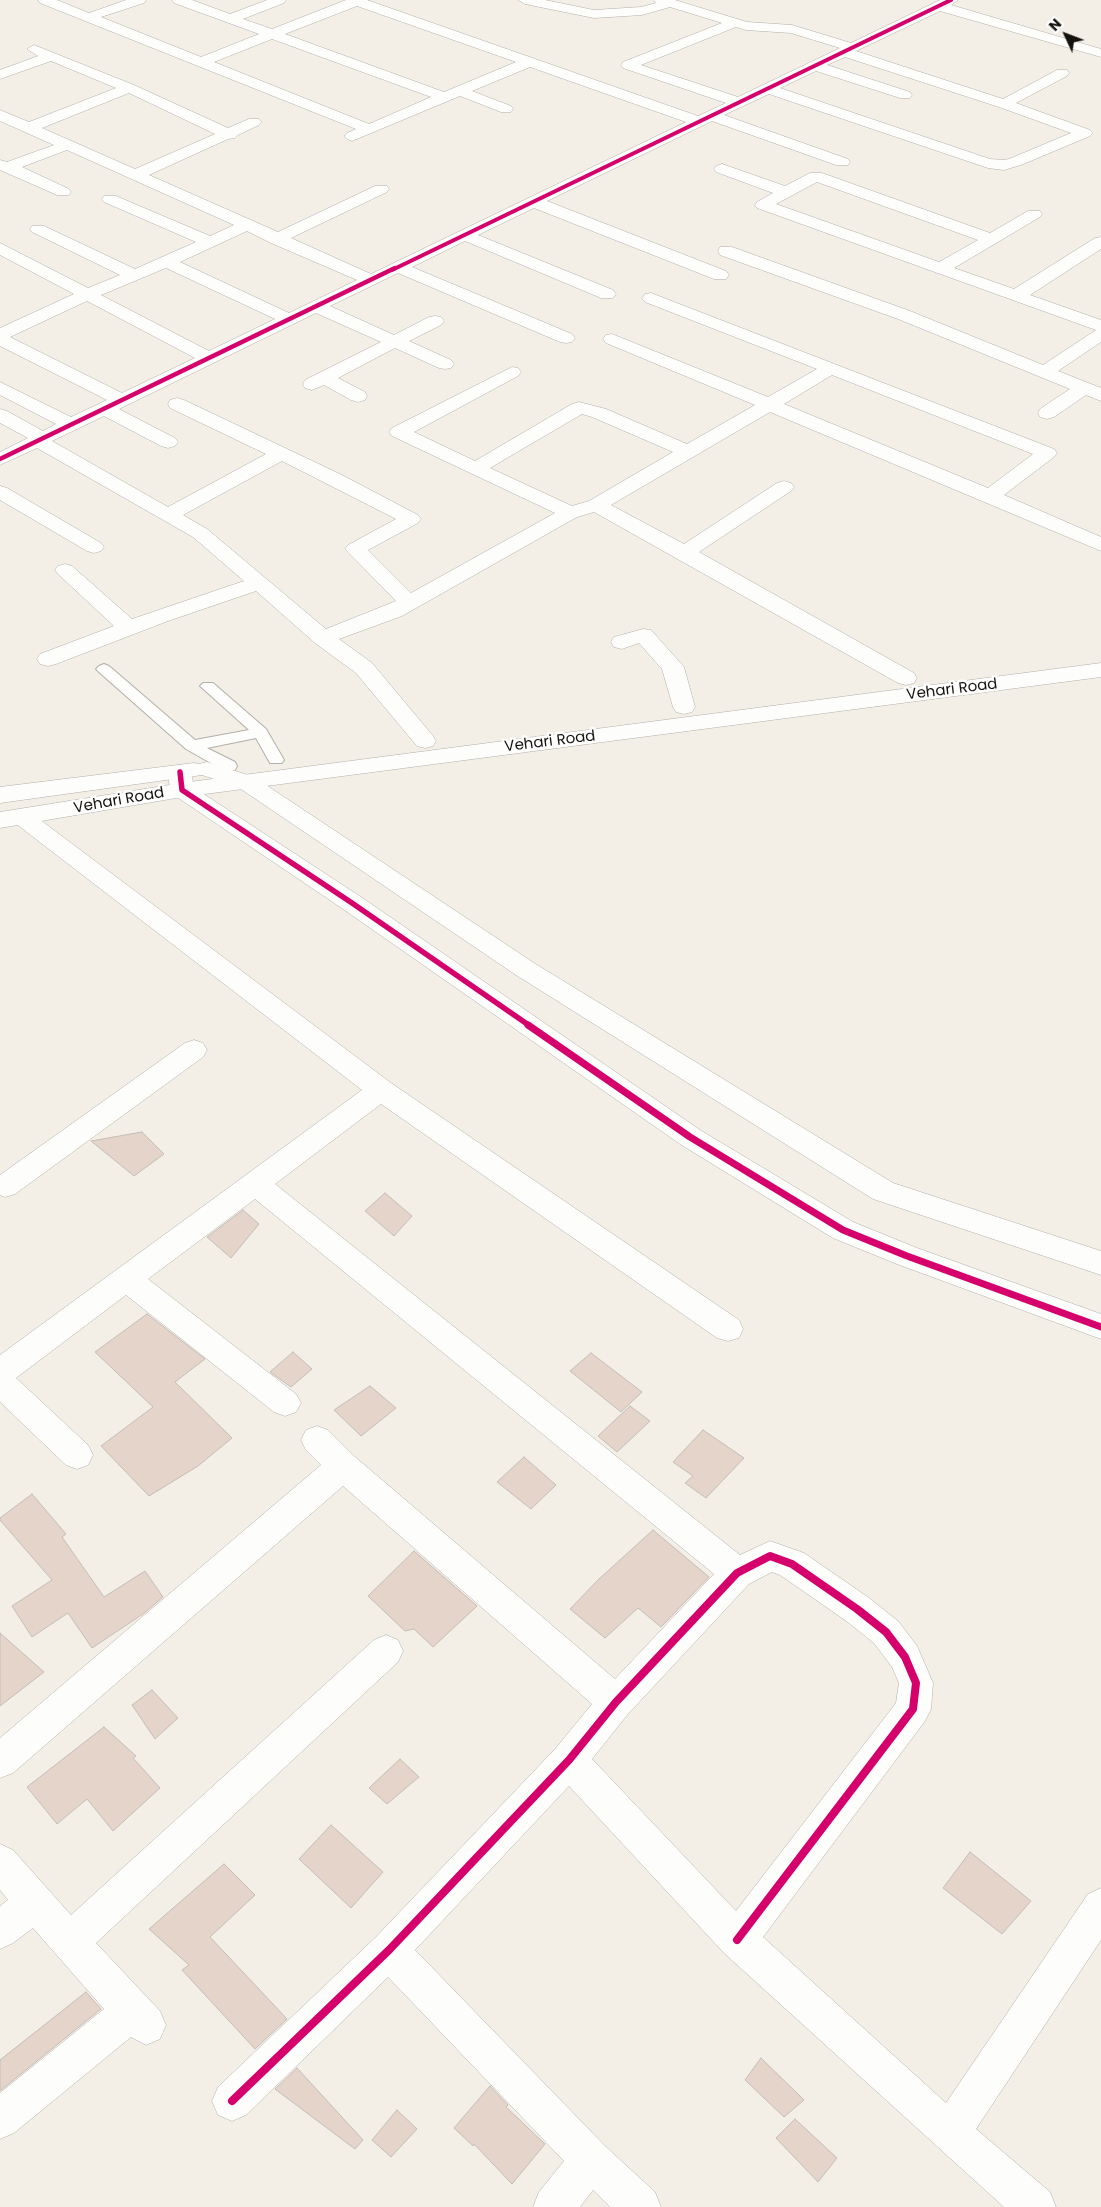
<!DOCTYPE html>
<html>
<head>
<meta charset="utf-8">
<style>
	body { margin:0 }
	#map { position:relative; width:1101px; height:2207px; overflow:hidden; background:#f3efe7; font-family:Poppins,sans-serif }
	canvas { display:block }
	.north { position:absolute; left:1041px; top:10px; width:50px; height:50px; -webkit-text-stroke:4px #fefefe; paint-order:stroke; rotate:313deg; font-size:14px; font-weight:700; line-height:20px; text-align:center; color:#14120d }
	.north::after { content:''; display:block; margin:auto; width:18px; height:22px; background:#14120d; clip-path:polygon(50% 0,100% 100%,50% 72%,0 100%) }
</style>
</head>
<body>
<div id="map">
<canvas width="1101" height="2207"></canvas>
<div class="north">N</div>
</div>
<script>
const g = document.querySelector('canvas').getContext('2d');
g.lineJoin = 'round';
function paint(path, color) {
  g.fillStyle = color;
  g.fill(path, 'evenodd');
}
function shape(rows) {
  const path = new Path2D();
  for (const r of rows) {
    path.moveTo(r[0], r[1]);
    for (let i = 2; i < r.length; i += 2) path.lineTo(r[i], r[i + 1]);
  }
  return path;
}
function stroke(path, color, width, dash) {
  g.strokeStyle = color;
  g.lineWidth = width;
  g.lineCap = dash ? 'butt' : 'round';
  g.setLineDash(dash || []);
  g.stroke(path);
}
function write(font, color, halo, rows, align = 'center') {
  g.font = font + ' Poppins,sans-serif';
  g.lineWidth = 5;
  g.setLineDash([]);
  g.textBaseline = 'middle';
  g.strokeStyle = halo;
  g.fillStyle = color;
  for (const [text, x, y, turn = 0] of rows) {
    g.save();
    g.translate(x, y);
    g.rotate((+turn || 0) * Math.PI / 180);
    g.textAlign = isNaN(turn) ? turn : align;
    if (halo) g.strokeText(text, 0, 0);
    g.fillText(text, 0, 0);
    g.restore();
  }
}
const building = shape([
	[142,1132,164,1154,134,1176,91,1141,142,1132],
	[385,1193,412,1216,394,1236,365,1211,385,1193],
	[243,1210,259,1224,231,1258,207,1237,243,1210],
	[147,1314,205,1359,175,1382,232,1438,198,1466,149,1496,101,1446,153,1407,95,1352,147,1314],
	[293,1352,312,1369,291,1387,270,1372,293,1352],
	[591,1353,642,1392,621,1412,570,1371,591,1353],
	[370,1386,396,1408,361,1436,334,1410,370,1386],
	[630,1406,650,1421,617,1452,598,1436,630,1406],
	[703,1430,744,1458,706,1498,685,1483,693,1476,673,1462,703,1430],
	[524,1457,556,1485,531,1509,497,1482,524,1457],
	[32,1494,66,1534,62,1537,104,1597,145,1571,163,1597,143,1614,92,1648,68,1613,32,1637,12,1606,52,1580,0,1520,0,1518,32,1494],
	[653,1530,709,1577,661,1627,638,1608,605,1638,570,1609,599,1579,653,1530],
	[414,1551,477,1606,433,1647,414,1629,405,1631,368,1596,414,1551],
	[0,1633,44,1672,0,1706,0,1633],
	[152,1690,178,1718,155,1739,132,1705,152,1690],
	[104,1727,136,1756,133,1758,160,1788,113,1831,87,1799,57,1824,27,1787,104,1727],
	[400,1759,419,1777,387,1804,369,1788,400,1759],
	[331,1825,383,1872,351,1908,299,1859,331,1825],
	[970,1852,1031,1901,1002,1934,943,1888,970,1852],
	[224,1864,255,1895,210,1937,287,2019,255,2049,182,1970,189,1965,149,1929,224,1864],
	[86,1992,101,2009,0,2091,0,2060,86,1992],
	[761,2058,804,2100,784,2117,745,2080,761,2058],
	[297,2068,363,2140,355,2149,275,2089,297,2068],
	[490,2086,508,2105,506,2107,545,2144,512,2184,474,2144,473,2146,454,2128,490,2086],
	[397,2110,417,2129,391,2157,372,2140,397,2110],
	[795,2119,837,2158,818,2182,776,2138,795,2119]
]);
paint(building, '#e4d4c9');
stroke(building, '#c2bdb8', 1);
const service = shape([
	[104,664,109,666,195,740,249,730,200,686,203,683,213,683,266,729,284,760,282,763,270,763,256,738,207,748,235,762,237,766,235,770,223,770,186,749,99,672,96,669,99,666,104,664]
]);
const minor = shape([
	[38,0,57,0,89,13,126,0,146,0,144,3,101,17,201,57,259,34,174,3,172,0,192,0,230,14,267,0,286,0,284,3,243,19,272,29,346,0,367,0,698,116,726,103,623,68,621,65,623,62,722,23,670,7,642,15,594,18,525,4,518,0,545,0,594,10,641,7,656,3,654,0,675,0,747,22,792,25,851,43,940,0,958,0,951,5,1101,49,1101,57,940,11,856,51,1003,99,1057,70,1067,70,1069,73,1067,76,1016,103,1090,130,1093,133,1090,136,1021,165,1004,170,988,168,769,94,724,115,848,159,850,162,848,165,836,165,712,121,547,201,726,271,729,275,726,279,714,279,534,208,478,235,613,290,616,294,613,298,601,298,465,241,412,267,572,334,575,338,572,342,566,343,560,342,398,273,330,306,394,335,429,317,435,316,441,317,444,321,441,325,409,341,451,360,454,364,451,368,445,369,439,368,395,348,338,378,365,392,367,396,365,400,358,402,351,400,324,385,312,390,305,388,303,384,305,380,381,342,316,313,119,409,175,438,178,442,175,446,168,448,161,446,104,416,52,441,168,507,266,454,170,408,168,404,170,400,177,398,184,400,342,475,418,515,421,519,418,523,368,550,411,593,555,513,392,436,389,432,392,428,512,367,518,368,521,372,518,376,414,432,475,461,572,404,579,402,606,409,687,444,755,405,606,343,603,339,606,335,612,334,768,397,817,369,645,302,642,298,645,294,651,293,1054,449,1057,453,1054,457,1004,495,1101,537,1101,551,770,412,611,505,684,544,777,483,784,481,791,483,794,487,791,491,699,552,914,673,917,678,914,683,906,685,898,683,594,512,577,517,402,616,339,639,372,663,433,736,436,741,433,746,425,748,417,746,356,673,315,643,256,591,168,621,56,664,48,666,40,664,37,659,40,654,114,626,58,574,55,570,58,566,65,564,72,566,132,619,244,581,193,537,37,448,0,465,0,452,28,438,0,423,0,409,7,411,43,431,56,424,0,395,0,382,71,417,107,400,0,346,0,328,74,294,0,255,0,243,88,288,120,275,32,232,30,229,32,226,44,226,135,269,196,242,104,202,102,199,104,196,116,196,210,236,234,225,67,150,22,167,69,189,71,192,69,195,57,195,0,170,0,160,7,162,54,145,0,121,0,110,29,122,116,88,51,61,0,79,0,70,38,56,27,49,34,45,134,85,228,128,249,119,259,119,262,122,259,125,238,135,235,138,228,139,149,175,278,232,375,186,387,186,389,189,387,192,291,238,371,274,686,122,530,67,472,91,511,106,513,109,511,112,501,112,460,96,352,141,347,139,344,136,347,133,356,129,40,3,38,0],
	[357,6,516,62,444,92,285,34,357,6],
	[736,27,746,30,791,33,840,48,738,97,641,65,736,27],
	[272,39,431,97,369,124,214,62,272,39],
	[845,57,999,107,1071,133,1009,159,1004,160,990,159,780,88,816,71,900,98,910,98,912,95,910,92,827,65,845,57],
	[129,93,215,134,135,169,42,128,129,93],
	[247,231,271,243,357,280,289,313,180,262,247,231],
	[166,268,275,319,209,351,101,295,166,268],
	[87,301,195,358,122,393,10,337,87,301],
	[832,375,1033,454,988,488,784,404,832,375],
	[582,414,592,417,673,452,589,501,572,506,490,468,582,414],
	[282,461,396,519,348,545,345,549,396,601,326,629,207,529,183,515,282,461],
	[722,164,785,186,810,173,822,173,990,233,1028,211,1040,211,1042,214,1040,217,954,268,1014,289,1095,238,1101,237,1101,249,1030,295,1101,320,1101,342,1058,371,1101,388,1101,401,1086,395,1054,417,1047,419,1040,417,1038,413,1040,409,1070,389,898,319,720,255,718,251,720,247,732,247,910,311,1043,365,1096,330,757,208,755,205,757,202,773,193,716,172,714,169,716,166,722,164],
	[817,182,978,240,939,262,776,204,817,182],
	[0,486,7,488,101,543,104,547,101,551,94,553,87,551,0,500,0,486],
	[643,629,651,630,684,667,695,707,692,712,684,714,676,712,673,707,662,669,639,643,622,649,614,647,611,642,614,637,643,629],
	[207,762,254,777,534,963,893,1183,1101,1251,1101,1275,873,1199,516,975,238,787,199,774,195,769,199,764,207,762],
	[180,765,188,767,192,772,193,787,361,897,700,1130,853,1222,917,1248,1101,1314,1101,1339,897,1264,833,1238,680,1144,343,909,174,795,170,790,168,772,172,767,180,765],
	[23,810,31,813,391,1083,739,1320,743,1329,739,1338,728,1341,717,1338,381,1104,275,1184,740,1555,770,1541,804,1553,869,1598,898,1621,917,1646,933,1683,931,1709,925,1721,763,1937,946,2103,1088,1894,1101,1888,1101,1940,976,2129,1050,2192,1056,2207,1004,2207,724,1953,569,1786,415,1950,605,2146,655,2192,661,2207,610,2207,593,2190,580,2207,533,2207,539,2192,564,2161,388,1977,246,2115,232,2121,218,2115,212,2101,218,2087,376,1937,556,1748,592,1704,343,1486,13,1773,0,1778,0,1738,321,1465,306,1450,301,1440,306,1430,317,1426,328,1430,354,1456,615,1679,714,1574,255,1199,148,1279,296,1394,301,1403,296,1412,285,1416,274,1412,126,1295,16,1378,88,1445,93,1455,88,1465,77,1469,66,1465,0,1402,0,1355,362,1090,15,823,11,818,15,813,23,810],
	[772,1572,780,1575,845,1620,874,1643,892,1667,899,1683,896,1703,736,1911,592,1759,628,1714,749,1584,772,1572],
	[194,1040,203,1043,207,1050,203,1057,15,1194,5,1197,0,1195,0,1175,185,1043,194,1040],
	[386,1635,398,1640,403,1651,398,1662,96,1943,160,2011,166,2025,160,2039,146,2045,131,2037,14,2133,0,2139,0,2093,104,2009,33,1928,13,1943,0,1949,0,1906,8,1900,0,1890,0,1844,13,1850,71,1915,374,1640,386,1635]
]);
const primary = shape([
	[1101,663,1101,677,182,797,0,828,0,812,182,783,1101,663],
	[194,763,202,765,206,770,202,775,0,803,0,787,194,763]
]);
stroke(service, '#b3afa9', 2);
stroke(minor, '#b3afa9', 1);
stroke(primary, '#b3afa9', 1);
paint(service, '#fdfdfb');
paint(minor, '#fdfdfb');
paint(primary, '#fdfdfb');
stroke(shape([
	[392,270,951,0]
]), '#d6006c', 4);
stroke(shape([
	[0,459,395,268]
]), '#d6006c', 4.5);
stroke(shape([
	[180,772,182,790,352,903,530,1026]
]), '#d6006c', 5.5);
stroke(shape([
	[528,1025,690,1137,843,1230,907,1256,1101,1327]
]), '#d6006c', 7);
stroke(shape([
	[232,2101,389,1950,569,1760,616,1702,737,1573,770,1556,792,1564,857,1609,886,1632,905,1657,916,1683,913,1709,737,1940]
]), '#d6006c', 8);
write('15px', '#14120d', '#fefefe', [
	["Vehari Road",952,690,-7],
	["Vehari Road",550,742,-7],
	["Vehari Road",119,801,-10]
]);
</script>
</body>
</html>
